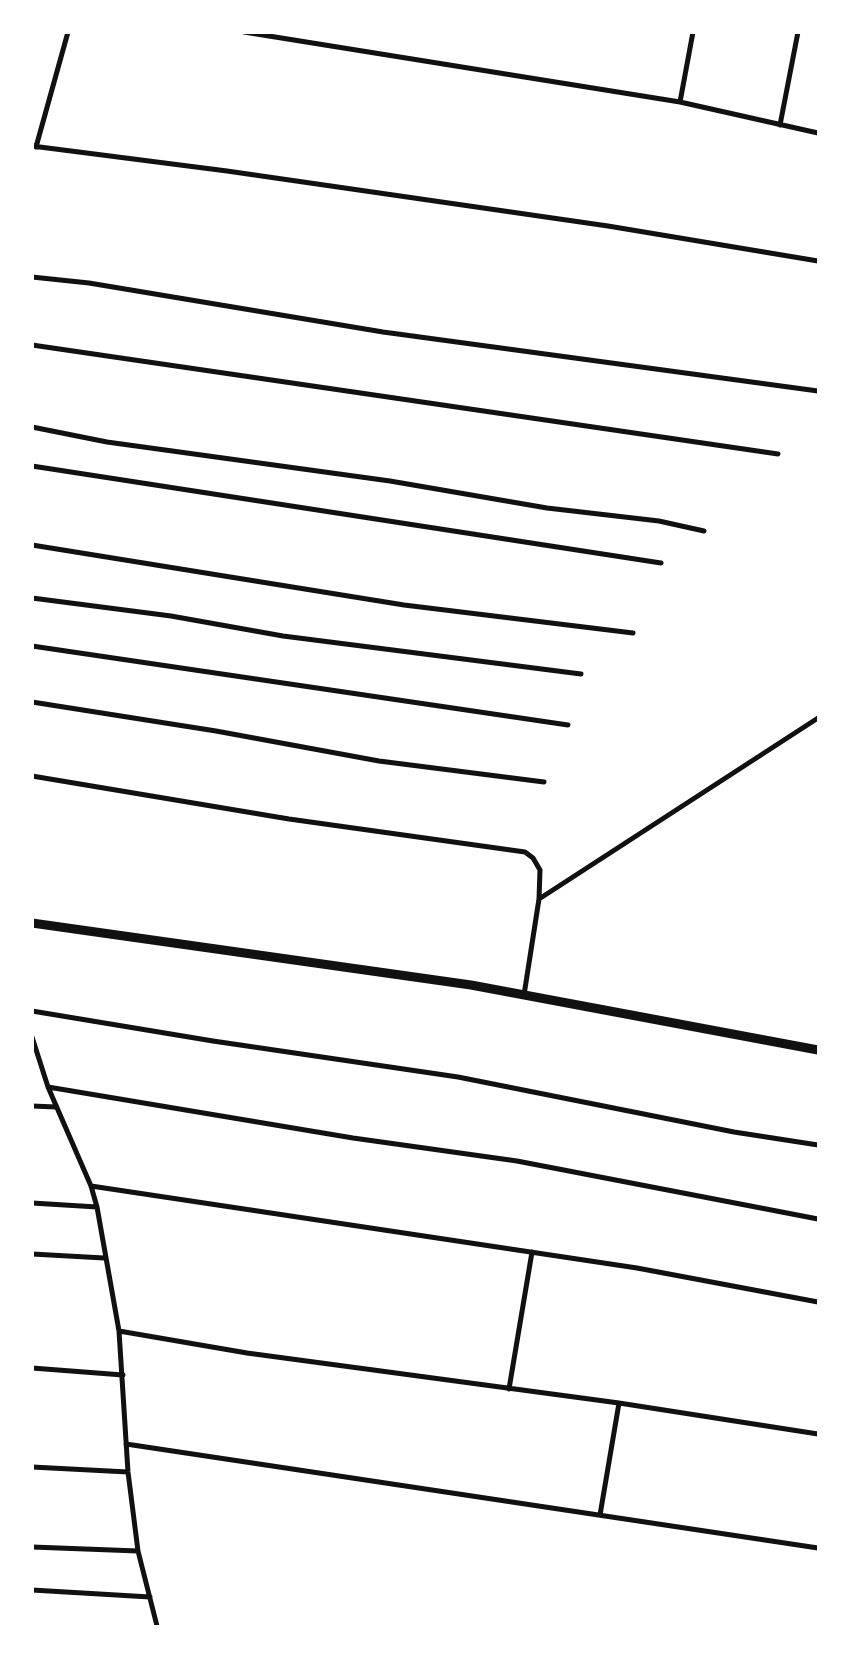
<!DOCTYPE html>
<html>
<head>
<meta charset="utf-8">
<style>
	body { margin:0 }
	#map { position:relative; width:851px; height:1659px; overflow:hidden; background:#fff; font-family:"Fira Sans Condensed",sans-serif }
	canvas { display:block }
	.frame { position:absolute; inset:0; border:34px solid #fff; pointer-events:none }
</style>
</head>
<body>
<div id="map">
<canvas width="851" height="1659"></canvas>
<div class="frame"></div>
</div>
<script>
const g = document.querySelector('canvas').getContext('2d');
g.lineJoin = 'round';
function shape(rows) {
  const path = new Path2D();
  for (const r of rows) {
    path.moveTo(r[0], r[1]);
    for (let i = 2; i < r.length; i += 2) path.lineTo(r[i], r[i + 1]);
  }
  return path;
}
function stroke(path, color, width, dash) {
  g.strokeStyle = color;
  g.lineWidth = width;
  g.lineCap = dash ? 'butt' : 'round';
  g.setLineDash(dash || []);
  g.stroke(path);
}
stroke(shape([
	[244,32,680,102,818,133],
	[680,102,693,32],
	[780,125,798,32],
	[32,146,227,171,608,226,818,261],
	[36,147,68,32],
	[32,277,89,283,383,332,818,391],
	[32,345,778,454],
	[32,427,107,442,390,481,547,508,659,521,704,531],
	[32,466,661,563],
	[32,545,404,605,633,633],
	[32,598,171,616,283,636,581,674],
	[32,646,568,725],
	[32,702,216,731,379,761,544,782],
	[32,776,289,819,525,852,533,858,540,870,539,899,524,995],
	[539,899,818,718],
	[32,1011,213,1041,458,1077,734,1132,818,1145],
	[32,1037,48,1087,91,1186,97,1207,119,1331,128,1472,138,1551,157,1626],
	[48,1087,353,1138,517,1161,818,1219],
	[32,1106,56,1107],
	[91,1186,637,1268,818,1302],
	[32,1203,97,1207],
	[32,1254,104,1258],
	[119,1331,247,1353,619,1403,818,1434],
	[32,1368,123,1375],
	[509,1389,532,1252],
	[126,1444,818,1548],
	[32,1467,128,1472],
	[600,1515,619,1403],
	[32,1547,138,1551],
	[32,1590,150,1597]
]), '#111', 5);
stroke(shape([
	[32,923,471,985,818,1050]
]), '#111', 9);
</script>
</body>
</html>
